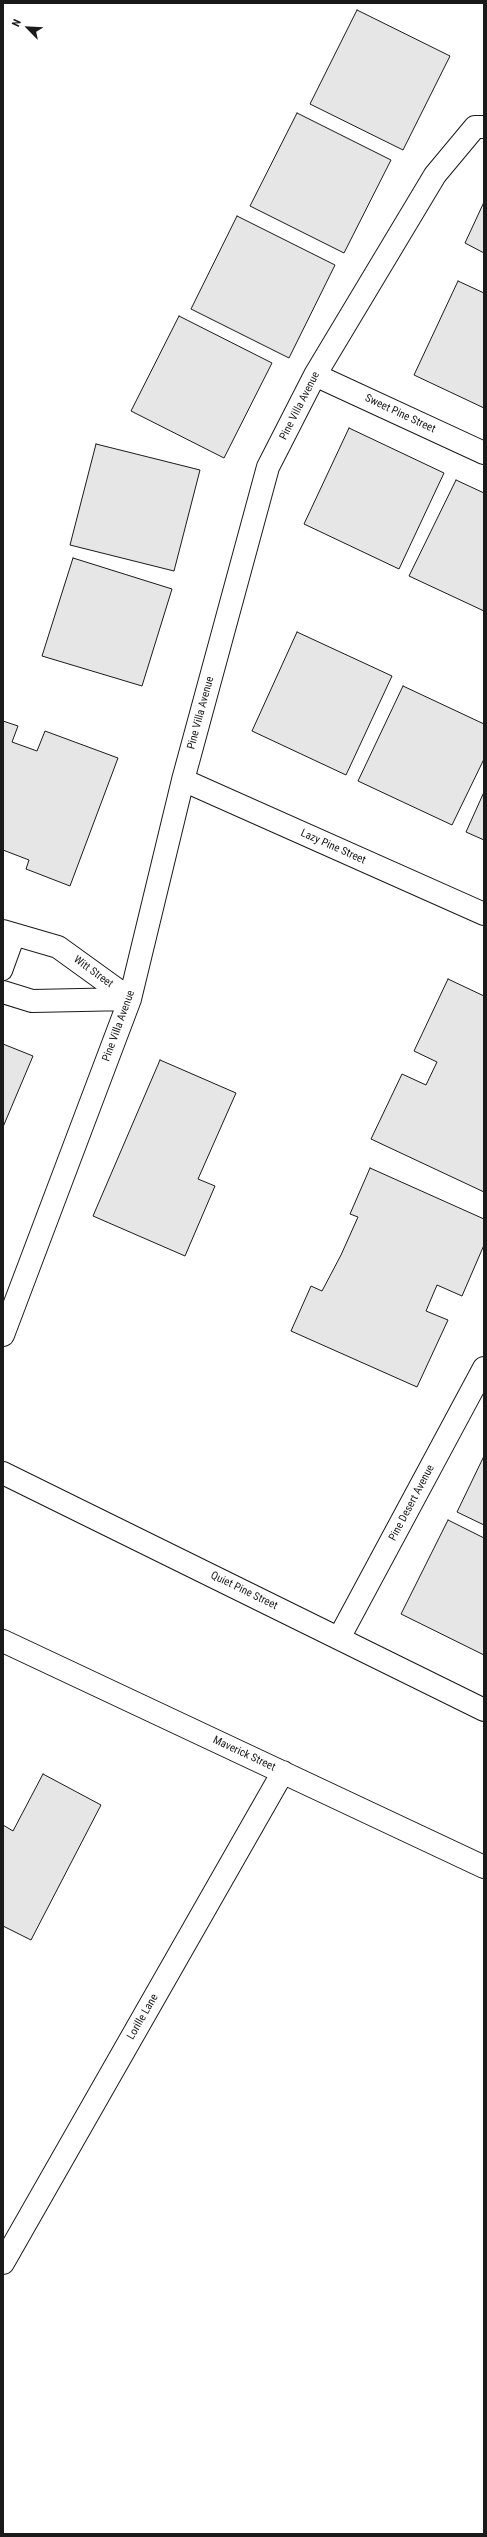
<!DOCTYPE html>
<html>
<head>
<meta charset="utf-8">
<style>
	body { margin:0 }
	#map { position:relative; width:487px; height:2537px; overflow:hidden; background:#fff; font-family:"Roboto Condensed",sans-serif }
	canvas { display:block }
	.frame { position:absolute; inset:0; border:4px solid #1a1a1a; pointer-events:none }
	.north { position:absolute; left:8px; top:8px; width:40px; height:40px; -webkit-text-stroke:3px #fff; paint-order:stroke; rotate:294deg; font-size:11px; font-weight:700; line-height:16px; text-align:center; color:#1a1a1a }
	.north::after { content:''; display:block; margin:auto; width:14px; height:18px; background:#1a1a1a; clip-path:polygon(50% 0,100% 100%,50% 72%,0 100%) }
</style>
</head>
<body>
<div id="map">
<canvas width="487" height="2537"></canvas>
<div class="frame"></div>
<div class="north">N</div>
</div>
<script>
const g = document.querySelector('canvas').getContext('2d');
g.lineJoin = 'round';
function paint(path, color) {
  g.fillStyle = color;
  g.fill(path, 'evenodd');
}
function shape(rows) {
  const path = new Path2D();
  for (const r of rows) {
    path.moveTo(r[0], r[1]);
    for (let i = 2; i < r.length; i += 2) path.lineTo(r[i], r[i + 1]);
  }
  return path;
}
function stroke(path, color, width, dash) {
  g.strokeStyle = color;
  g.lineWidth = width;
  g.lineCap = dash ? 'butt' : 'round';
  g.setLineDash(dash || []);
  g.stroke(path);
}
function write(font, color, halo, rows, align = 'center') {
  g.font = font + ' "Roboto Condensed",sans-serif';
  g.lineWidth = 3;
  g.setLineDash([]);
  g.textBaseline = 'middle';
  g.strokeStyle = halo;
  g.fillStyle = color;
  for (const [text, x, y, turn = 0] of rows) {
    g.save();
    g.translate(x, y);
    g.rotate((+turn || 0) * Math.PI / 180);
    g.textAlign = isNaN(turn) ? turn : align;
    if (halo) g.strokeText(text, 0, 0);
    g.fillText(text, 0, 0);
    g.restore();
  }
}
const building = shape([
	[357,10,450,56,403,150,310,104,357,10],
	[297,113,391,160,344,253,250,206,297,113],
	[484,202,484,253,465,243,484,202],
	[237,216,335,265,289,358,191,309,237,216],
	[458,281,484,293,484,408,414,375,458,281],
	[179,316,272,363,224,458,131,411,179,316],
	[349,428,444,473,399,569,304,524,349,428],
	[96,444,200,470,174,571,70,545,96,444],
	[456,480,484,493,484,611,409,576,456,480],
	[73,558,172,589,142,686,42,656,73,558],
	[297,632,392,676,346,775,252,731,297,632],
	[403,686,484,724,484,759,452,825,358,781,403,686],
	[3,721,18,726,12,742,37,751,45,731,118,758,70,886,26,869,29,860,3,850,3,721],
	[484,792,484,840,466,832,484,792],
	[448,979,484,996,484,1192,371,1139,402,1074,426,1085,437,1062,414,1051,448,979],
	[3,1044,33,1056,3,1127,3,1044],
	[160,1060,236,1093,198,1179,215,1186,185,1256,93,1216,160,1060],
	[370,1168,484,1219,484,1245,462,1296,437,1285,426,1311,448,1320,417,1387,291,1331,311,1286,322,1291,341,1255,358,1217,350,1214,370,1168],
	[484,1456,484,1525,457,1512,484,1456],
	[448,1520,484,1538,484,1655,401,1614,448,1520],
	[43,1774,101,1805,31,1940,3,1926,3,1825,13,1831,43,1774]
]);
paint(building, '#e6e6e6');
stroke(building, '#1a1a1a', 1);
const service = shape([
	[3,971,16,935]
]);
const minor = shape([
	[315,375,484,453],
	[183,780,484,914],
	[3,931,58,947,130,999],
	[3,992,32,1001,130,999],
	[3,1335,130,999,183,780,268,467,315,375,435,175,475,127,484,127],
	[3,1473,484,1710],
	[339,1638,484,1368],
	[3,1641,484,1867],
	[3,2263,283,1772]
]);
stroke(service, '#1a1a1a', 20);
stroke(minor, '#1a1a1a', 24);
stroke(service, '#fff', 18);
stroke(minor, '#fff', 22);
write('11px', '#1a1a1a', '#fff', [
	["Pine Villa Avenue",300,406,-63],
	["Sweet Pine Street",400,414,25],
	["Pine Villa Avenue",201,713,-75],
	["Lazy Pine Street",333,847,24],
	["Witt Street",93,972,36],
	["Pine Villa Avenue",119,1026,-70],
	["Pine Desert Avenue",412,1503,-62],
	["Quiet Pine Street",244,1591,26],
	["Maverick Street",244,1754,25],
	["Lorille Lane",143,2017,-60]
]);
</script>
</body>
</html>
